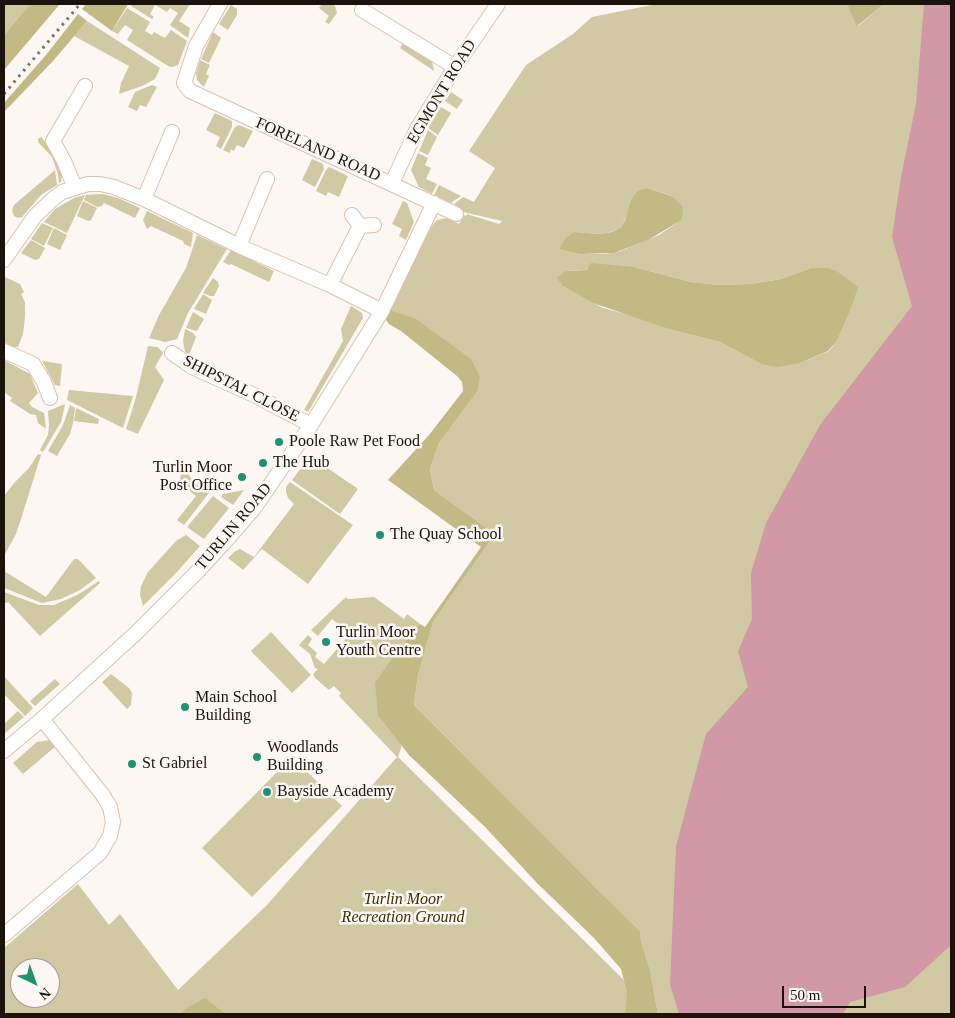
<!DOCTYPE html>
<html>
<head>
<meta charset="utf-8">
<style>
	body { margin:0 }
	#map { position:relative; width:955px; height:1018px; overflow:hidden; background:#fcf7f3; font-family:Georgia,serif }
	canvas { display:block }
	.frame { position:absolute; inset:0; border:5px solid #1b120c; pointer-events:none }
	.north { position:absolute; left:10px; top:958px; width:50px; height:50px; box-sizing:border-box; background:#fcf7f3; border:1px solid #a29b97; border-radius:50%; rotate:138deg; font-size:14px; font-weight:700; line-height:20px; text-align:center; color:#1b120c }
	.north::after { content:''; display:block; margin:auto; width:18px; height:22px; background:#1f9274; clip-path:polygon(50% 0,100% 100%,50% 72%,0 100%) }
	.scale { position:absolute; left:782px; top:986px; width:84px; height:22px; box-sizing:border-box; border:2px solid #1b120c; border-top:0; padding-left:6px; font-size:15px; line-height:18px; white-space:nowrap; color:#1b120c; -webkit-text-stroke:4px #fcf7f3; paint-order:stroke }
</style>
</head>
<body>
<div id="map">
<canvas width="955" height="1018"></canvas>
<div class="frame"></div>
<div class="north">N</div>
<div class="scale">50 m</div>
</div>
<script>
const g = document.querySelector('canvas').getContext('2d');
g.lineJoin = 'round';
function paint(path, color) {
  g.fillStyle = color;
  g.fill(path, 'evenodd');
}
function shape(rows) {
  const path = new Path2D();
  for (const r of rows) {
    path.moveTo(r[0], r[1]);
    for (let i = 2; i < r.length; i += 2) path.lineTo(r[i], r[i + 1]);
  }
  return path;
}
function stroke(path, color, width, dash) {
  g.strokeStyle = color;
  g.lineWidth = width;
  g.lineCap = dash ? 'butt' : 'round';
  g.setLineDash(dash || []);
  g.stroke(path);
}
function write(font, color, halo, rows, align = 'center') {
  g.font = font + ' Georgia,serif';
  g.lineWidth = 5;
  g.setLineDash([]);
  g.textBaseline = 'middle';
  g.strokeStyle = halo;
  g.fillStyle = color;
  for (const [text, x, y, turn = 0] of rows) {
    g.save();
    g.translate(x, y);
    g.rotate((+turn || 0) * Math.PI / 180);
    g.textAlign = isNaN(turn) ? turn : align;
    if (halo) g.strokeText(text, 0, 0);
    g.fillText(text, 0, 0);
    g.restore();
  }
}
paint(shape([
	[4,4,30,4,4,35],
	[133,4,190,4,179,21,190,28,188,38,170,25,178,13,170,8,167,12,155,5,150,14,154,17,152,19,131,6],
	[322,4,331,4,335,6,337,13,329,24,325,22,329,16,319,8],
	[657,4,847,4,858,26,884,4,951,4,951,1014,658,1014,650,970,641,941,640,931,600,892,414,705,418,675,433,622,495,534,434,490,430,469,439,443,477,392,390,310,429,229,437,220,447,218,459,224,464,215,466,216,467,214,499,224,502,221,463,212,458,209,457,206,454,204,463,197,474,202,495,168,469,151,526,65,573,34,592,17],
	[647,188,670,195,680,221,659,235,621,251,606,254,581,254,574,232,601,234,611,232,621,227,629,211],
	[634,267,691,282,719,285,750,284,781,279,811,268,857,287,851,309,837,341,829,351,800,363,761,364,720,342,672,330,641,318,603,308,563,286,566,271],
	[231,5,237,9,237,15,228,30,219,24],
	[127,8,150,22,145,31,152,35,154,32,165,38,171,30,187,41,178,65,172,67,168,66,127,40,133,30,125,25,118,34,112,31],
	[87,21,160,68,155,79,142,86,119,94,121,83,129,66,74,36],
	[213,32,221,38,209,63,201,59],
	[403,43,432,61,434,71,400,48],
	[200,60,210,65,206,74,209,76,204,87,197,80,196,73],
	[152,85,157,87,146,107,140,105,137,111,128,107,135,92],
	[451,92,463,100,457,109,445,101],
	[441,107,451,113,438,135,428,128],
	[215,113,232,121,232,127,221,149,216,146,220,137,206,130],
	[239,125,253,131,244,148,237,145,234,151,231,149,230,153,223,150,235,127],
	[428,130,437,137,428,155,419,151],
	[41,137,54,152,62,175,61,182,59,183,58,174,52,157,38,142,38,139],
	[418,153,428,158,425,165,431,168,426,179,437,184,432,194,419,187,411,170],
	[312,159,323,164,324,169,315,187,302,180],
	[329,167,348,176,339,197,328,192,326,196,316,191,326,170],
	[55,170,57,185,41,195,22,217,18,218,14,216,12,210,14,205],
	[439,185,461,196,451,203,434,195],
	[103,194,118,198,140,208,135,218,104,203,102,206,97,207,84,200,86,195],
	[85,195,67,233,44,222,55,209,74,198],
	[83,201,97,208,91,220,88,221,77,216],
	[403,201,407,203,414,222,406,240,399,236,402,229,392,224],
	[147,211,193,233,191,247,184,244,183,241,151,226,147,229,143,220],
	[42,223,53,228,44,246,31,239],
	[54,228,67,235,60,250,47,244],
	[197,235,227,249,188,313,177,339,165,342,149,338,159,315,186,268],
	[31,240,45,248,39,259,35,260,21,253],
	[231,250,274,271,269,282,231,264,229,265,223,262],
	[5,277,20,284,24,292,21,294,25,302,25,317,23,334,18,347,13,347,4,342],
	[213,278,218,282,219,286,214,296,210,296,203,293],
	[203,294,212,300,206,314,194,309],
	[351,306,362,313,363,318,308,412,304,410,343,341,341,329],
	[193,312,204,319,197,331,186,328],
	[185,329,193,333,196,337,189,355,185,352,183,341],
	[148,346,157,347,162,351,163,353,155,367,164,380,138,434,126,429,135,401],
	[4,360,30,374,38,393,29,403,32,407,44,413,46,429,38,423,36,415,30,414,10,401,12,398,4,392],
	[42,361,62,364,60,386,55,385],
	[69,390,133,396,123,428,67,400],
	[65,404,61,422,43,452,40,450,48,435,49,425,48,411],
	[70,405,75,408,73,423,70,434,57,456,48,451,63,425],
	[76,408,99,419,98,424,74,421],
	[38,454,41,455,21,519,16,534,4,556,4,496,15,482,29,468],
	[310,456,358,489,340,514,292,480],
	[182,466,194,482,209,493,184,525,177,520,196,496,185,487,184,483,180,479],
	[290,482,353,525,308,584,262,549,243,570,228,558,234,552,240,549,254,557,294,504,288,498,286,492,286,487],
	[244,490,233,505,221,497,223,494],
	[213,496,229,508,204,539,187,527],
	[186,535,200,546,177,572,143,606,140,595,141,586,148,572,176,541],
	[74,559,78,559,96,578,80,590,61,599,42,603,4,588,4,571,46,597],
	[99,581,100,583,40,636,8,602,5,603,4,601,4,592,39,605,54,605,77,595],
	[346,597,348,599,374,597,404,619,407,614,420,624,396,652,375,682,402,745,398,757,632,988,637,1014,4,1014,4,948,78,884,109,925,120,914,178,990,267,905,397,757,339,696,341,693,334,686,329,690,315,678,313,674,318,669,315,668,310,654,299,645,308,635,312,639,308,645,317,653,315,657,324,664,350,634,332,619,318,636,311,630],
	[20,968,50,968,50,998,20,998],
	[271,632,311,675,292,693,251,651],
	[111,674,129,688,132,693,131,705,127,709,102,682],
	[4,676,33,708,25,716,4,694],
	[55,679,60,684,35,706,30,701],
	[18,711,24,717,4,734,4,724],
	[51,740,56,746,23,774,13,763,37,742],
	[292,757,342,806,252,897,202,848]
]), '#d0c9a3');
paint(shape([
	[30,4,60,4,4,70,4,35],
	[86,4,128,4,112,31,82,9],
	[847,4,884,4,857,26],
	[78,14,87,21,53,61,4,112,4,103,46,55],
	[647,188,669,195,676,200,681,205,683,209,682,217,680,221,648,240,614,253,581,254,560,249,561,245,567,237,574,232,601,234,612,232,621,227,625,220,632,198,638,191],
	[591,263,634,267,691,282,719,285,750,284,781,279,811,268,828,268,838,272,858,287,851,309,837,341,828,351,800,363,777,367,761,364,720,342,672,330,593,303,563,286,557,278,566,271,587,270],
	[390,310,416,319,471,359,480,377,477,392,439,443,430,469,434,490,495,534,433,622,418,675,414,705,600,892,640,931,641,941,650,970,658,1014,625,1014,627,992,621,969,594,938,537,883,485,827,409,755,378,715,375,682,396,652,420,624,425,627,481,547,388,480,429,435,463,391,462,382,457,376,401,331,389,324,386,320],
	[205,998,225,1014,181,1014,185,1009]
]), '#c2b984');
paint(shape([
	[924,4,951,4,951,945,905,987,850,1002,843,1014,679,1014,670,984,676,846,706,734,748,687,738,651,752,619,751,573,766,523,820,425,912,306,892,237,901,177,916,104]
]), '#d198a5');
const minor = shape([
	[220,4,196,46,184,83,190,91,456,214],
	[362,10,455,67],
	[392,183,417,129,455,67,498,4],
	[75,188,64,161,53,141,85,86],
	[144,199,172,132],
	[360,226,374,225],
	[239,246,267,179],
	[4,260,35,216,53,199,62,192,88,184,100,184,114,187,144,199,239,246,330,285,382,311],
	[330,285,360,226,352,215],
	[4,351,33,364,44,382,50,398],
	[172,353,192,367,254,395,311,425],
	[4,751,42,719,136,633,197,572,231,535,255,507,311,425,382,311,434,203],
	[4,935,100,853,110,836,113,822,110,807,102,794,42,719]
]);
stroke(minor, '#dcc0b0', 16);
stroke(minor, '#fff', 14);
stroke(shape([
	[4,94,80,4]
]), '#79726c', 3, [2.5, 5]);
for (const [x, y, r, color] of [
	[279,442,5,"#1f9274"],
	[263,463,5,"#1f9274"],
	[242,477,5,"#1f9274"],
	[380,535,5,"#1f9274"],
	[326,642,5,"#1f9274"],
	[185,707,5,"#1f9274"],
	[257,757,5,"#1f9274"],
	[132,764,5,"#1f9274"],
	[267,792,5,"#1f9274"]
]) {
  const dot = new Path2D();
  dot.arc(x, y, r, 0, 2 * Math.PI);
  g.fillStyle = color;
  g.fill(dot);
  stroke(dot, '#fcf7f3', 2);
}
write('16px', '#1b120c', '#fcf7f3', [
	["EGMONT ROAD",442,92,-59],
	["FORELAND ROAD",318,150,24],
	["SHIPSTAL CLOSE",241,389,27],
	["TURLIN ROAD",234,527,-50]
]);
write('16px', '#1b120c', '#fcf7f3', [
	["Poole Raw Pet Food",289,442],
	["The Hub",273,463],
	["Turlin Moor",232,468,"right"],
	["Post Office",232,486,"right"],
	["The Quay School",390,535],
	["Turlin Moor",336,633],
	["Youth Centre",336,651],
	["Main School",195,698],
	["Building",195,716],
	["Woodlands",267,748],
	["Building",267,766],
	["St Gabriel",142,764],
	["Bayside Academy",277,792]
], 'left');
write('italic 16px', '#383004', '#fcf7f3', [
	["Turlin Moor",403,900],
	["Recreation Ground",403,918]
]);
</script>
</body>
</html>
